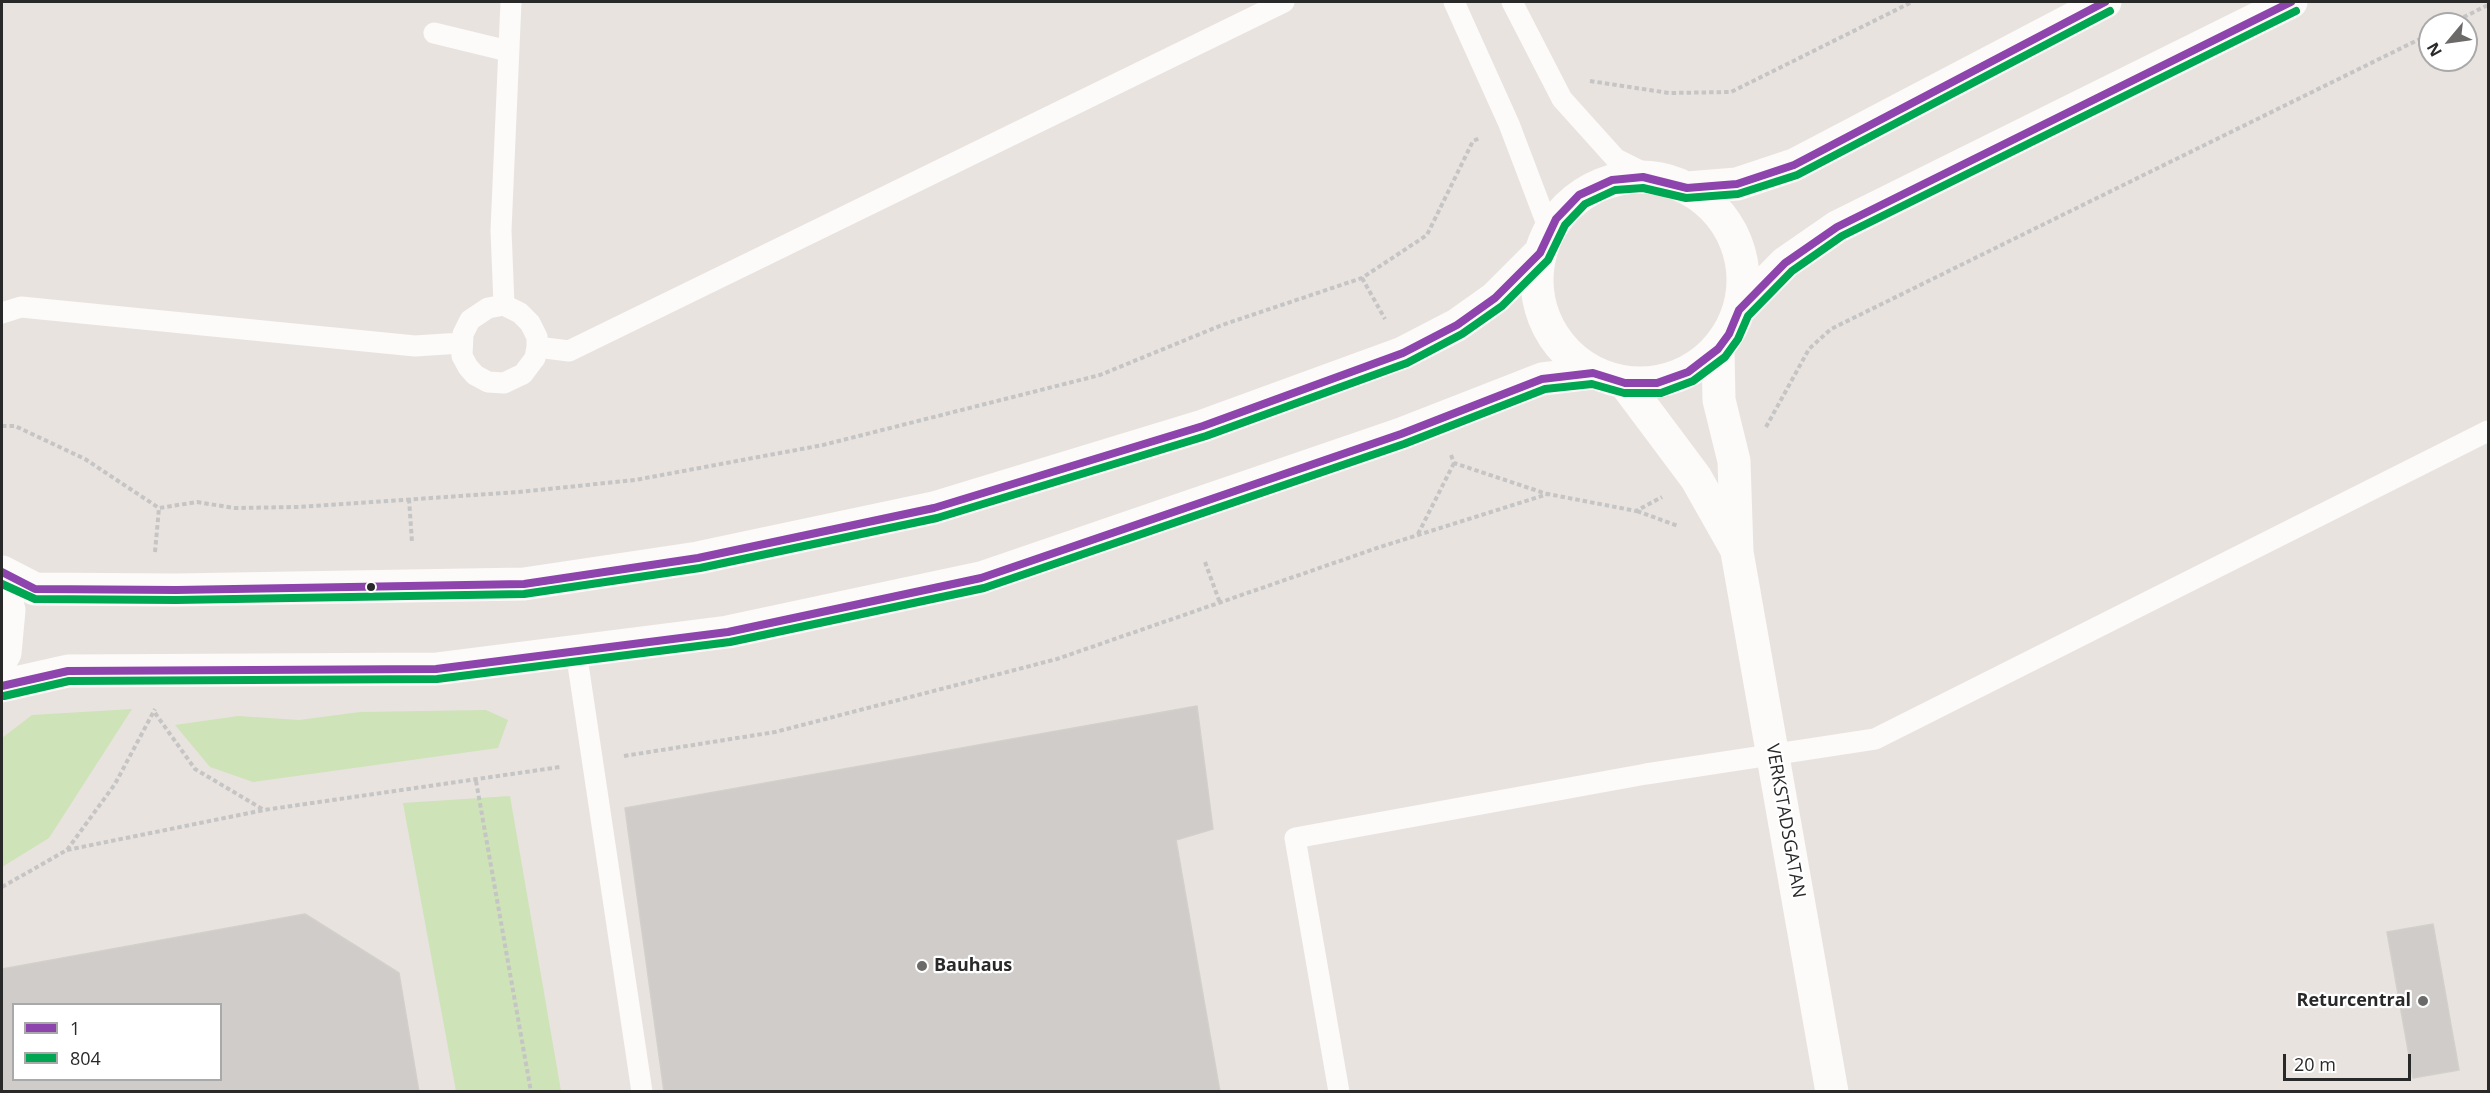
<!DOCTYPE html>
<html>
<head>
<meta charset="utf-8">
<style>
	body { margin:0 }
	#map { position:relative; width:2490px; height:1093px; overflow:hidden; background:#e8e3df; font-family:"Open Sans",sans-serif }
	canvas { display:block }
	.frame { position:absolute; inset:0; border:3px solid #292929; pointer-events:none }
	.legend { position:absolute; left:12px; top:1003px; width:210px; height:78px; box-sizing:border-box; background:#fff; border:2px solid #a9a9a9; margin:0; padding:8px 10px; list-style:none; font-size:18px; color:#292929 }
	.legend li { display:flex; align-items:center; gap:12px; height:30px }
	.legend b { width:30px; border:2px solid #a9a9a9 }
	.north { position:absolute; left:2418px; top:12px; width:60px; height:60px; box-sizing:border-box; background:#fff; border:2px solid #a9a9a9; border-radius:50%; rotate:241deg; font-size:16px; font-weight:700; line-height:24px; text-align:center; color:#292929 }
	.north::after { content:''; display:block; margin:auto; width:21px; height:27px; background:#6c6a69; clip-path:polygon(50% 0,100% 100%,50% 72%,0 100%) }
	.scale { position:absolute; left:2283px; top:1054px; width:128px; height:27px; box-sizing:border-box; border:3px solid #292929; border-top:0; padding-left:8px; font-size:18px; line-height:21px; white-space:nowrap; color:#292929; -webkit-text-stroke:4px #fff; paint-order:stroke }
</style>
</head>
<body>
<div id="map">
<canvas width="2490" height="1093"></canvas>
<div class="frame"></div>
<ul class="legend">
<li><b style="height:8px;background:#8e44ad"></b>1</li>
<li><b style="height:8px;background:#00a651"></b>804</li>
</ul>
<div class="north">N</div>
<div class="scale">20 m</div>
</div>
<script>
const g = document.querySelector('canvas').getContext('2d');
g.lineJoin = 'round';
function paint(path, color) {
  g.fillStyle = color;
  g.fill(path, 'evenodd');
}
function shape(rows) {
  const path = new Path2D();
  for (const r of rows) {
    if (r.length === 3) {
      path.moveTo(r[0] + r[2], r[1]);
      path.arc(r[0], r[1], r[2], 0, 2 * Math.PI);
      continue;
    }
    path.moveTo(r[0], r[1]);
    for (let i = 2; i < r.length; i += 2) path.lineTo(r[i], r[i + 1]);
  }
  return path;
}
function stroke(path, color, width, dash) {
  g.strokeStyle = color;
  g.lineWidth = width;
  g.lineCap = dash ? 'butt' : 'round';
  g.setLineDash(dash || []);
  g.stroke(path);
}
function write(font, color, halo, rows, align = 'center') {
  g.font = font + ' "Open Sans",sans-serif';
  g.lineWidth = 4.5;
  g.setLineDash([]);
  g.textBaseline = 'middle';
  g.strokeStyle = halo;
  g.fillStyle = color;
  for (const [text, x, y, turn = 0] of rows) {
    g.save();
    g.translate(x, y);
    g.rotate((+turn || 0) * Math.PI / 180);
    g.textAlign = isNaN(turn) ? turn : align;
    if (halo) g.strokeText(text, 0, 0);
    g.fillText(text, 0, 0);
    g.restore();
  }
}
paint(shape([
	[132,709,49,838,2,867,2,738,32,715],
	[486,710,508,720,498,748,253,782,210,767,175,725,238,716,299,720,360,712],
	[510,796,561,1091,456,1091,403,803]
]), '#cee3b7');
const building = shape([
	[1197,706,1213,829,1176,840,1220,1092,664,1092,625,808,1197,706],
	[305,914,399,973,419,1092,2,1092,2,969,305,914],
	[14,1004,220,1004,220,1080,14,1080,14,1004],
	[2433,924,2459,1070,2413,1078,2387,932,2433,924]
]);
paint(building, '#cfccc9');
stroke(building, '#d3cfcb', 1.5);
stroke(shape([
	[2450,24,2488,5],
	[1590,81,1669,93,1731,92,1912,2],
	[1362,278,1385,319],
	[2,426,15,426,85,459,159,508,197,502,234,508,299,507,519,492,635,480,823,445,1100,375,1222,325,1362,278,1427,235,1473,141,1480,138],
	[1766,427,1809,349,1831,329,2430,34],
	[1451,455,1454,463,1547,494],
	[409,499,412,542],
	[1637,511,1678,526],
	[1418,534,1454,463],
	[155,552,159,508],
	[1205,562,1220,603],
	[155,713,195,769,264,810],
	[624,756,775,732,1057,659,1380,547,1548,494,1636,511,1662,497],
	[476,781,531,1092],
	[67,850,264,810,560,767],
	[2,887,67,850,115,784,155,709]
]), '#c6c5c5', 4, [4.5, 3]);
stroke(shape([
	[1454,2,1509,124,1550,232],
	[1512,2,1562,99,1616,159,1654,178],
	[434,33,508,51],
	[504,305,501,230,511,2],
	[504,305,520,313,530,323,537,337,537,347,535,358,523,374,504,383,488,382,475,375,468,367,462,356,463,334,470,320,488,308,504,305],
	[2,313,21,307,415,346,461,343],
	[537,347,569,351,1284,2],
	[576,651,642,1092],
	[1339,1092,1295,838,1646,774,1875,739,2488,431]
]), '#fcfbfa', 21);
stroke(shape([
	[1718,349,1719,400,1734,461,1737,552,1832,1092],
	[1625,383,1696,478,1735,547]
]), '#fcfbfa', 33);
stroke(shape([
	[1640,280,103],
	[1687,188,1737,184,1794,165,2105,2],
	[1739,310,1785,263,1837,227,2291,2],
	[2,572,35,589,176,590,524,584,698,558,934,508,1203,426,1403,353,1457,325,1495,298,1540,253],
	[2,588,9,610,5,653,2,658],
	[2,686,68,671,436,669,728,632,981,578,1401,434,1542,379,1593,373]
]), '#fcfbfa', 33);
stroke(shape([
	[2,572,35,589,176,590,524,584,698,558,934,508,1203,426,1403,353,1457,325,1495,298,1540,253,1556,219,1579,195,1612,180,1643,177,1687,188,1737,184,1794,165,2105,2],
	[2,686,68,671,436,669,728,632,981,578,1401,434,1542,379,1593,373,1625,383,1657,383,1688,372,1718,349,1729,334,1739,310,1785,263,1837,227,2291,2]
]), '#8e44ad', 8);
stroke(shape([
	[2,584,35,599,176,600,524,594,700,568,937,518,1206,436,1407,363,1462,334,1502,306,1548,260,1565,225,1585,204,1615,190,1643,188,1686,198,1738,194,1797,175,2110,11],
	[4,696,69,681,437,679,730,642,984,588,1404,444,1545,389,1592,384,1624,393,1661,393,1693,381,1725,357,1738,339,1748,316,1792,271,1842,236,2296,11]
]), '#00a651', 8);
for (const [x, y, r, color] of [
	[371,587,5,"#292929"],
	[922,966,6,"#6c6a69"],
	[2423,1001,6,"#6c6a69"]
]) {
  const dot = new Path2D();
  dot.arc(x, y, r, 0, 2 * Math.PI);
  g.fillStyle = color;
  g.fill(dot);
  stroke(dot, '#fff', 2);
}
write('18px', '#292929', '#fff', [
	["VERKSTADSGATAN",1785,821,80]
]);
write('bold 18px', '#292929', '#fff', [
	["Bauhaus",934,966],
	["Returcentral",2411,1001,"right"]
], 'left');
</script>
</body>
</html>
